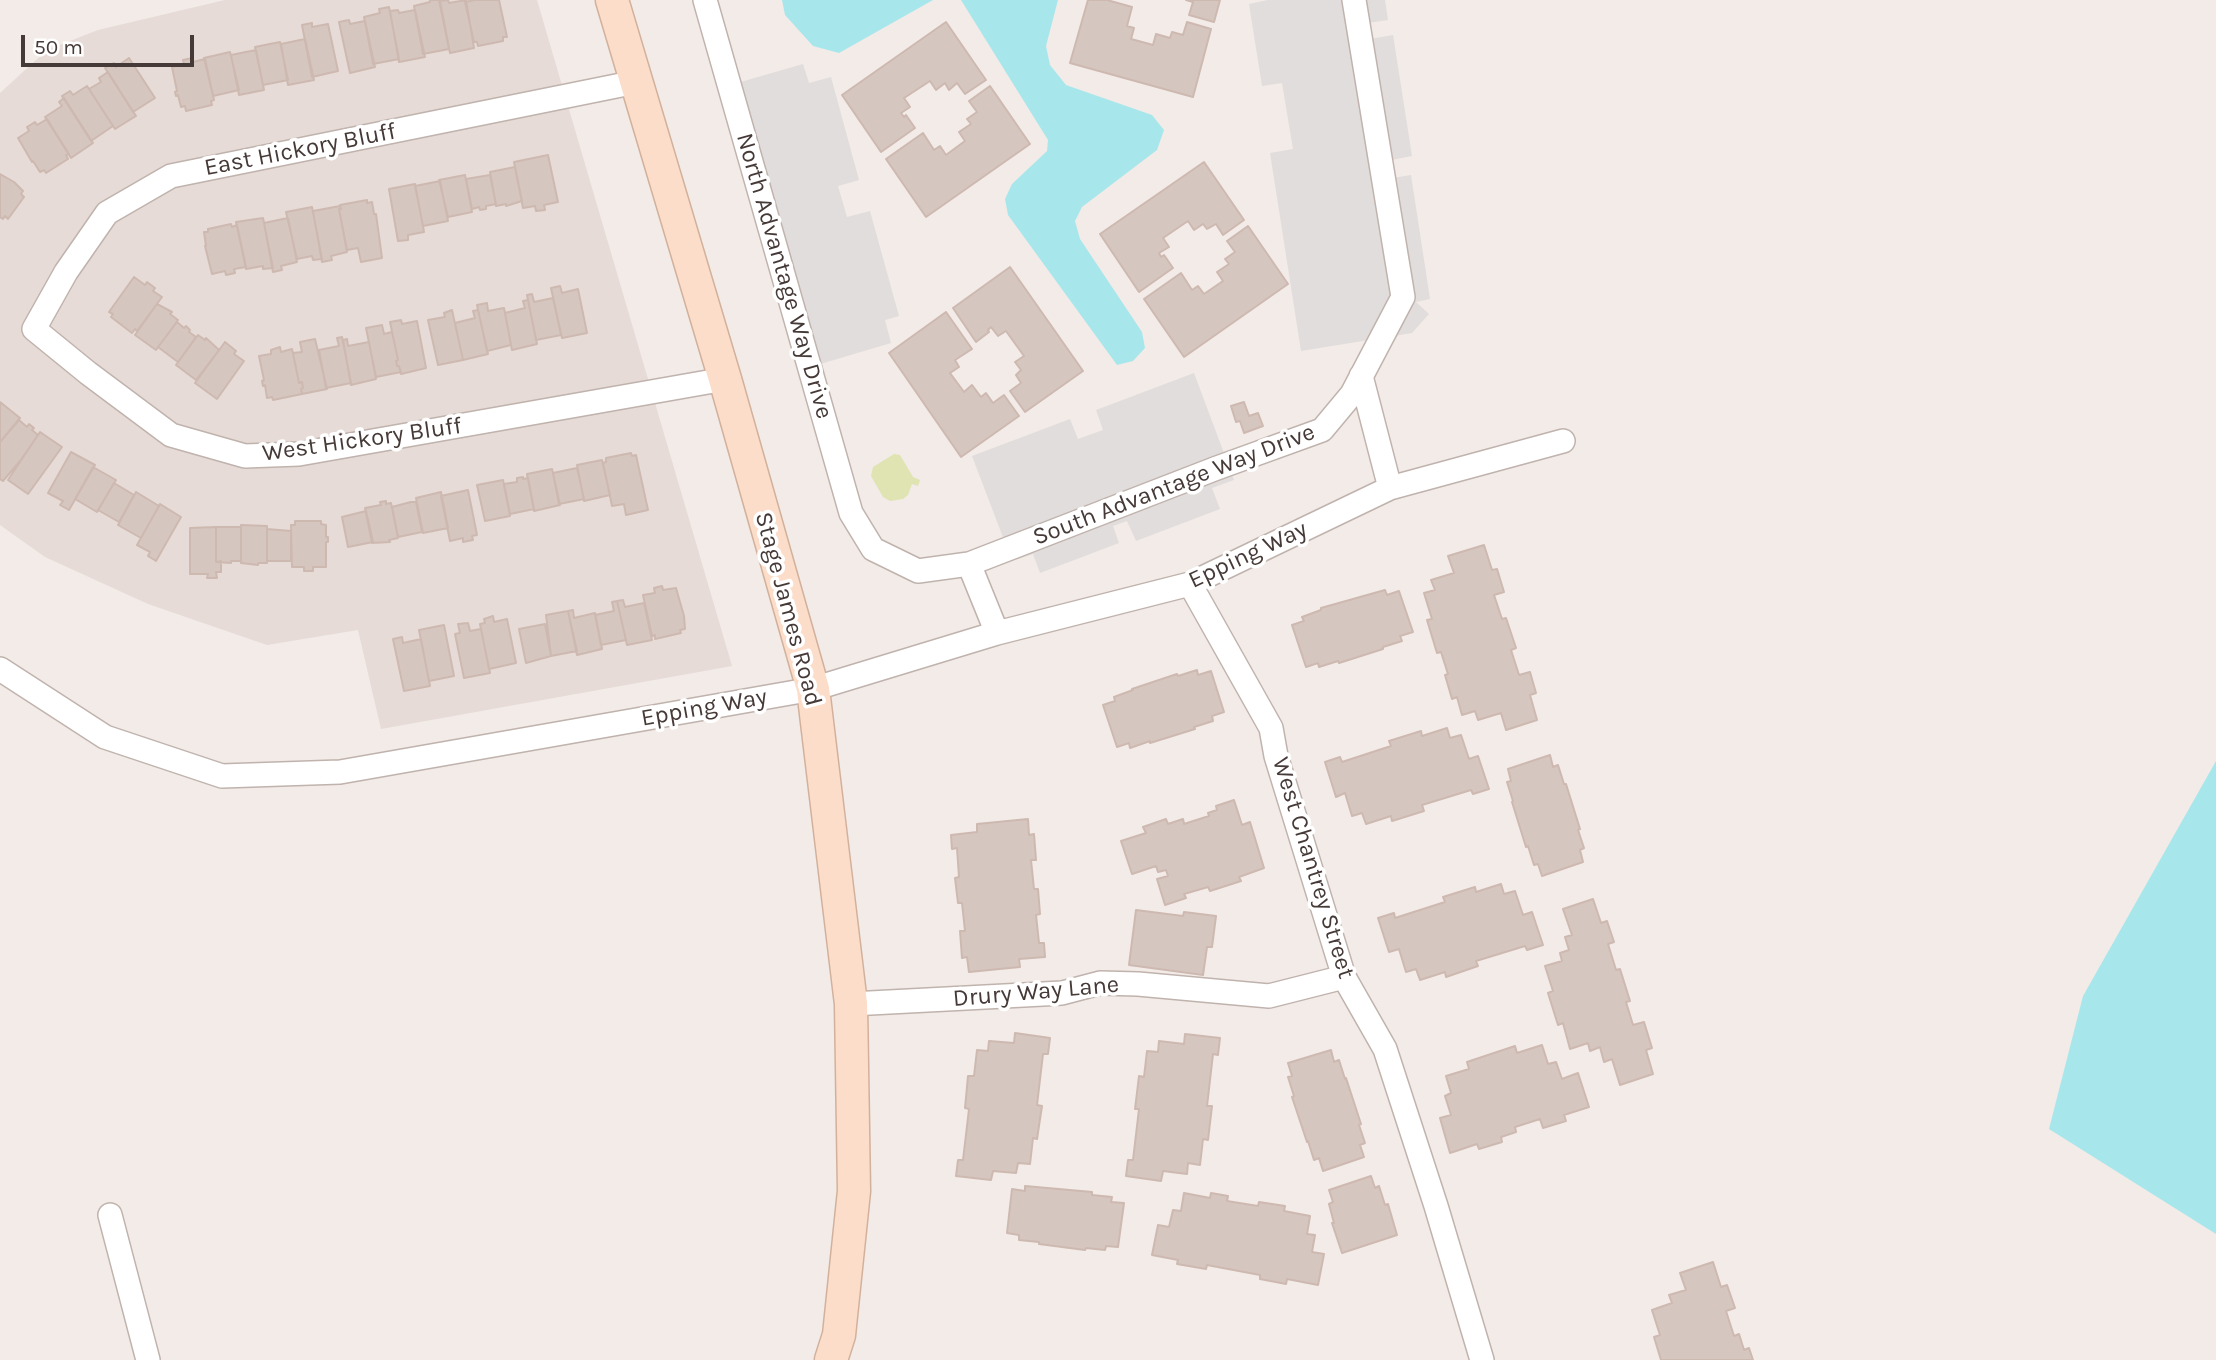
<!DOCTYPE html>
<html>
<head>
<meta charset="utf-8">
<style>
	body { margin:0 }
	#map { position:relative; width:2216px; height:1360px; overflow:hidden; background:#f2ebe7; font-family:Karla,sans-serif }
	canvas { display:block }
	.scale { position:absolute; left:21px; top:35px; width:173px; height:32px; box-sizing:border-box; border:4px solid #453a37; border-top:0; padding-left:9px; font-size:21px; line-height:24px; white-space:nowrap; color:#453a37; -webkit-text-stroke:5px #fff; paint-order:stroke }
</style>
</head>
<body>
<div id="map">
<canvas width="2216" height="1360"></canvas>
<div class="scale">50 m</div>
</div>
<script>
const g = document.querySelector('canvas').getContext('2d');
g.lineJoin = 'round';
function paint(path, color) {
  g.fillStyle = color;
  g.fill(path, 'evenodd');
}
function shape(rows) {
  const path = new Path2D();
  for (const r of rows) {
    path.moveTo(r[0], r[1]);
    for (let i = 2; i < r.length; i += 2) path.lineTo(r[i], r[i + 1]);
  }
  return path;
}
function stroke(path, color, width, dash) {
  g.strokeStyle = color;
  g.lineWidth = width;
  g.lineCap = dash ? 'butt' : 'round';
  g.setLineDash(dash || []);
  g.stroke(path);
}
function write(font, color, halo, rows, align = 'center') {
  g.font = font + ' Karla,sans-serif';
  g.lineWidth = 7;
  g.setLineDash([]);
  g.textBaseline = 'middle';
  g.strokeStyle = halo;
  g.fillStyle = color;
  for (const [text, x, y, turn = 0] of rows) {
    g.save();
    g.translate(x, y);
    g.rotate((+turn || 0) * Math.PI / 180);
    g.textAlign = isNaN(turn) ? turn : align;
    if (halo) g.strokeText(text, 0, 0);
    g.fillText(text, 0, 0);
    g.restore();
  }
}
paint(shape([
	[225,0,537,0,732,666,381,729,358,630,267,645,148,604,45,557,0,525,0,93,47,50,98,30]
]), '#e6dbd6');
paint(shape([
	[894,454,900,455,913,477,920,480,918,486,912,484,908,495,903,499,890,501,883,497,871,476,873,467]
]), '#dfe4b2');
paint(shape([
	[1268,0,1385,0,1388,20,1368,23,1370,39,1393,35,1412,156,1391,160,1393,178,1411,175,1430,299,1416,302,1429,314,1412,333,1301,351,1270,153,1293,149,1282,83,1262,86,1249,4],
	[803,64,809,83,831,77,859,180,838,186,847,217,870,211,899,316,885,320,891,343,817,365,737,83],
	[1194,373,1234,480,1212,488,1220,509,1136,541,1127,521,1113,526,1119,543,1040,573,1033,554,1012,561,972,456,1070,419,1078,439,1103,430,1096,410]
]), '#e1dddc');
paint(shape([
	[782,0,933,0,839,53,813,46,785,15],
	[961,0,1058,0,1046,46,1050,65,1066,85,1152,115,1164,130,1157,150,1082,207,1075,221,1080,239,1142,332,1145,348,1133,361,1117,365,1008,215,1005,199,1012,184,1047,151,1048,140],
	[2216,761,2216,1234,2049,1129,2083,996]
]), '#a7e7ec');
const building = shape([
	[430,0,439,0,449,49,423,54,414,6,430,2,430,0],
	[448,0,449,3,466,0,474,48,450,53,440,1,448,0],
	[475,0,499,0,507,37,503,37,503,41,478,46,477,42,474,42,465,2,475,0],
	[1088,0,1107,0,1132,7,1127,26,1134,28,1131,39,1153,45,1156,34,1170,38,1172,32,1183,35,1187,22,1211,29,1193,97,1070,63,1088,0],
	[1186,0,1220,0,1214,22,1189,15,1193,2,1186,0],
	[389,7,399,59,373,64,364,17,380,13,379,9,389,7],
	[398,10,399,13,415,10,425,57,399,62,390,11,398,10],
	[349,20,350,24,365,21,375,67,350,73,339,22,349,20],
	[946,22,986,80,965,94,957,83,949,90,945,83,936,90,930,81,904,98,910,107,901,113,904,117,906,115,915,128,881,152,842,95,946,22],
	[312,23,312,27,328,24,338,71,312,77,302,25,312,23],
	[305,39,314,80,288,85,281,44,305,39],
	[280,42,288,80,263,85,255,47,280,42],
	[256,50,264,90,239,95,231,55,256,50],
	[230,52,239,90,213,96,204,58,230,52],
	[129,58,155,98,133,112,105,68,114,63,116,67,129,58],
	[192,58,193,62,205,59,214,100,211,101,212,105,186,111,185,106,181,107,178,95,176,96,175,92,177,91,172,67,184,64,183,60,192,58],
	[108,72,136,116,115,129,89,89,101,82,99,78,108,72],
	[87,86,113,126,91,141,62,96,70,91,73,95,87,86],
	[990,86,1030,144,926,217,886,159,923,133,934,150,940,146,946,155,965,141,959,132,971,124,967,119,977,112,969,101,990,86],
	[64,98,93,143,71,158,45,117,62,106,59,102,64,98],
	[47,119,69,154,66,155,68,159,46,173,44,170,40,172,33,161,32,162,18,138,29,131,27,127,35,122,37,125,47,119],
	[548,155,558,202,544,205,545,210,536,211,535,206,523,208,514,162,548,155],
	[1204,162,1244,220,1223,235,1216,224,1207,229,1203,224,1194,230,1188,221,1163,238,1169,247,1159,253,1161,257,1164,255,1173,268,1139,292,1100,234,1204,162],
	[515,167,522,201,506,206,506,204,496,206,490,172,515,167],
	[0,174,14,182,23,191,21,194,24,197,8,219,5,216,3,219,0,217,0,174],
	[465,175,472,212,448,217,439,180,465,175],
	[490,175,496,204,486,206,486,209,480,210,479,207,472,209,466,179,490,175],
	[440,181,448,221,423,226,415,186,440,181],
	[415,184,424,232,408,235,408,240,398,241,389,189,415,184],
	[367,200,367,203,372,202,374,214,376,214,382,258,361,262,358,248,347,250,339,209,341,209,340,205,367,200],
	[340,206,341,209,339,209,347,252,331,256,332,260,322,262,313,211,340,206],
	[312,207,322,259,313,260,312,256,297,259,286,212,312,207],
	[263,218,273,268,263,269,263,266,246,269,236,222,263,218],
	[288,218,297,262,281,266,282,270,273,272,264,223,288,218],
	[231,224,232,227,237,225,246,267,234,269,235,273,226,275,225,271,212,274,205,246,206,246,204,232,208,232,208,229,231,224],
	[1248,226,1288,284,1184,357,1144,299,1181,273,1192,290,1198,286,1204,294,1223,281,1217,272,1229,264,1225,259,1235,252,1227,241,1248,226],
	[1010,267,1083,371,1025,412,1010,391,1021,383,1016,375,1021,370,1015,362,1024,356,1006,331,998,336,991,327,988,330,989,332,976,342,953,308,1010,267],
	[134,277,145,285,147,282,155,288,153,291,162,297,137,331,135,329,132,333,111,317,113,314,109,312,134,277],
	[560,286,562,293,578,289,587,333,562,338,551,288,560,286],
	[532,294,534,302,553,298,561,335,536,340,527,295,532,294],
	[528,300,537,344,512,350,505,313,525,308,523,301,528,300],
	[487,303,488,311,504,308,511,345,487,351,477,305,487,303],
	[157,304,172,312,170,314,178,320,156,350,135,335,157,304],
	[452,310,463,360,438,365,428,320,445,317,444,313,452,310],
	[478,310,488,354,463,360,455,323,475,318,473,311,478,310],
	[946,312,972,349,955,360,959,367,950,373,964,392,972,385,981,397,986,393,993,403,1004,395,1019,416,961,457,889,353,946,312],
	[401,320,402,324,417,321,426,368,401,374,399,366,397,366,396,361,398,360,390,322,401,320],
	[177,322,184,328,186,326,190,330,189,332,196,337,178,362,158,347,177,322],
	[382,325,384,334,392,332,398,360,396,361,397,366,399,366,401,372,376,377,366,328,382,325],
	[198,335,205,340,206,338,219,350,196,380,176,365,198,335],
	[342,337,351,383,326,388,319,350,339,346,337,338,342,337],
	[315,339,327,389,302,394,301,389,303,388,302,382,299,383,293,353,302,352,300,342,315,339],
	[347,339,348,346,369,342,376,379,351,385,343,340,347,339],
	[225,342,236,351,234,354,244,361,217,399,195,383,225,342],
	[280,347,281,352,292,349,299,383,302,382,303,388,301,389,302,394,273,400,272,397,267,398,265,385,263,386,262,381,264,380,259,356,271,354,271,350,280,347],
	[0,402,20,418,0,442,0,402],
	[1244,402,1249,416,1258,413,1263,426,1244,433,1240,421,1236,422,1231,406,1244,402],
	[19,420,27,427,29,424,34,428,32,430,38,435,20,461,3,481,0,479,0,442,19,420],
	[40,432,62,447,28,494,8,480,40,432],
	[71,452,95,465,69,510,60,505,63,501,48,493,71,452],
	[631,453,632,456,636,455,648,510,626,515,624,504,612,506,603,463,606,462,606,458,631,453],
	[602,460,610,495,584,501,577,465,602,460],
	[93,467,116,480,97,512,75,499,93,467],
	[577,468,584,499,559,504,553,473,577,468],
	[552,469,560,505,534,511,527,474,552,469],
	[523,477,523,479,528,478,534,509,510,514,504,484,517,482,517,478,523,477],
	[503,480,510,516,485,521,477,485,503,480],
	[114,483,134,495,119,522,98,510,114,483],
	[468,490,477,535,472,536,473,540,463,542,463,538,450,541,441,496,468,490],
	[136,492,159,506,141,538,118,525,136,492],
	[441,492,448,528,423,533,416,498,441,492],
	[386,501,386,504,391,503,398,538,389,540,390,542,372,543,365,508,381,505,380,502,386,501],
	[411,502,416,502,422,532,398,537,392,507,411,502],
	[160,504,181,517,156,561,148,556,150,552,137,545,160,504],
	[366,511,373,542,348,547,342,517,366,511],
	[295,521,321,521,321,524,326,525,326,537,328,537,328,542,326,542,326,567,313,567,313,571,304,571,304,567,292,567,291,525,295,525,295,521],
	[241,525,267,526,267,563,258,563,258,565,241,563,241,525],
	[216,527,241,527,241,561,231,561,231,563,216,562,216,527],
	[216,527,216,562,221,561,221,572,216,572,217,578,207,578,208,574,190,574,190,528,216,527],
	[267,529,291,531,291,561,267,561,267,529],
	[1484,545,1492,570,1497,569,1504,592,1494,595,1502,619,1506,618,1516,648,1511,650,1519,675,1530,672,1536,693,1530,695,1537,720,1506,730,1501,713,1478,720,1475,711,1462,715,1457,697,1452,699,1445,675,1448,674,1441,652,1437,653,1427,620,1432,619,1424,593,1435,590,1431,580,1454,573,1448,556,1484,545],
	[662,586,663,590,676,588,684,616,685,629,680,630,681,633,655,639,655,635,652,636,643,595,655,593,654,588,662,586],
	[1385,590,1387,595,1399,591,1413,632,1400,636,1402,641,1383,647,1383,649,1339,663,1338,661,1319,667,1318,663,1306,667,1292,625,1304,621,1302,617,1321,610,1321,608,1385,590],
	[623,600,625,607,644,603,652,640,627,645,617,601,623,600],
	[617,601,626,640,601,645,595,615,614,611,612,602,617,601],
	[573,610,574,618,595,613,602,649,577,655,568,611,573,610],
	[568,611,577,651,551,656,546,615,568,611],
	[493,616,494,622,507,619,516,663,489,669,480,624,485,623,484,619,493,616],
	[468,623,470,631,481,629,490,673,464,678,455,634,460,633,458,624,468,623],
	[545,624,551,656,526,663,519,629,545,624],
	[444,625,454,676,429,681,419,630,444,625],
	[402,637,403,643,421,639,430,686,404,691,393,639,402,637],
	[1197,670,1198,675,1211,671,1224,712,1212,716,1213,721,1194,727,1195,729,1150,743,1150,741,1130,748,1129,743,1117,747,1103,705,1115,701,1114,697,1133,690,1132,689,1177,674,1178,676,1197,670],
	[1447,728,1450,738,1461,735,1469,759,1478,756,1489,789,1473,794,1471,790,1422,805,1424,811,1392,821,1391,816,1366,824,1362,813,1352,816,1345,793,1336,797,1325,762,1340,757,1342,762,1391,746,1389,741,1421,731,1422,736,1447,728],
	[1550,755,1553,767,1558,765,1564,784,1566,784,1580,829,1578,830,1584,848,1580,850,1583,862,1542,876,1538,864,1534,865,1528,846,1526,847,1512,802,1513,801,1507,782,1511,781,1508,769,1550,755],
	[1234,800,1242,825,1250,822,1264,868,1239,877,1241,881,1210,891,1208,887,1184,894,1186,898,1165,905,1157,879,1168,876,1166,870,1158,872,1156,866,1132,874,1121,841,1146,833,1143,827,1166,819,1168,824,1183,819,1184,824,1209,816,1208,813,1217,810,1216,806,1234,800],
	[1028,819,1029,835,1034,834,1036,860,1031,860,1034,889,1038,889,1040,914,1036,915,1039,943,1044,943,1045,957,1019,959,1020,967,969,972,967,957,962,958,960,931,965,931,962,903,958,903,955,878,959,877,957,848,952,849,951,835,977,832,977,824,1028,819],
	[1501,884,1504,894,1515,891,1523,915,1532,912,1543,945,1527,950,1525,946,1476,961,1478,966,1446,977,1445,972,1420,980,1416,969,1406,972,1399,949,1389,952,1378,918,1394,913,1395,918,1445,902,1443,897,1475,887,1476,892,1501,884],
	[1593,899,1601,923,1607,921,1614,942,1608,944,1616,970,1620,969,1630,1001,1626,1002,1633,1025,1644,1022,1652,1048,1646,1050,1653,1074,1620,1085,1612,1059,1604,1062,1600,1047,1590,1051,1588,1043,1570,1049,1563,1023,1558,1025,1548,993,1553,991,1545,966,1562,961,1560,953,1569,950,1565,937,1572,935,1563,909,1593,899],
	[1136,910,1183,916,1184,912,1216,916,1212,947,1207,947,1203,975,1129,965,1136,910],
	[1015,1033,1050,1038,1048,1054,1043,1054,1037,1105,1042,1106,1037,1139,1033,1138,1030,1164,1018,1163,1016,1173,993,1171,991,1180,956,1176,958,1160,963,1160,969,1109,965,1108,968,1076,974,1076,977,1050,988,1051,989,1041,1014,1043,1015,1033],
	[1185,1034,1220,1038,1218,1055,1213,1054,1207,1106,1212,1106,1208,1140,1203,1139,1200,1165,1188,1163,1187,1174,1163,1171,1161,1181,1126,1176,1128,1160,1133,1160,1139,1109,1135,1109,1139,1076,1144,1077,1147,1051,1158,1052,1159,1041,1184,1044,1185,1034],
	[1542,1045,1548,1064,1556,1062,1562,1079,1578,1073,1589,1107,1564,1115,1566,1121,1543,1128,1540,1119,1515,1127,1516,1132,1501,1137,1502,1142,1479,1149,1477,1144,1450,1153,1440,1118,1451,1115,1445,1096,1451,1093,1446,1076,1469,1069,1467,1062,1515,1046,1517,1053,1542,1045],
	[1331,1050,1334,1062,1339,1060,1345,1079,1346,1078,1361,1124,1359,1125,1365,1143,1360,1145,1364,1157,1323,1171,1319,1158,1314,1160,1308,1141,1307,1142,1292,1097,1294,1096,1288,1077,1292,1076,1288,1063,1331,1050],
	[1371,1176,1375,1188,1379,1186,1385,1205,1388,1204,1397,1235,1342,1253,1332,1223,1334,1223,1329,1204,1333,1202,1329,1190,1371,1176],
	[1025,1186,1092,1192,1092,1195,1112,1197,1111,1202,1124,1203,1118,1247,1106,1246,1105,1250,1086,1248,1085,1250,1039,1244,1039,1242,1019,1240,1019,1235,1007,1233,1012,1189,1025,1191,1025,1186],
	[1184,1193,1210,1198,1211,1193,1228,1196,1227,1201,1258,1206,1259,1202,1285,1206,1284,1211,1310,1216,1307,1234,1315,1235,1312,1252,1324,1254,1318,1285,1287,1279,1286,1284,1260,1279,1260,1275,1207,1265,1206,1269,1177,1264,1178,1260,1152,1255,1158,1225,1169,1227,1173,1210,1181,1211,1184,1193],
	[1713,1262,1721,1287,1727,1285,1735,1308,1726,1311,1734,1336,1739,1334,1744,1350,1749,1348,1753,1360,1661,1360,1654,1337,1660,1335,1652,1310,1672,1303,1669,1295,1686,1290,1680,1273,1713,1262]
]);
paint(building, '#d6c6c0');
stroke(building, '#ceb9b1', 2);
const minor = shape([
	[705,0,851,513,873,549,918,571,969,564,1217,468,1322,430,1352,394,1403,297,1354,0],
	[636,82,171,176,107,213,66,272,34,329,88,373,171,435,245,456,299,454,725,379],
	[1361,376,1390,488],
	[969,564,997,633],
	[1190,584,1271,728,1276,756,1344,977,1385,1049,1436,1206,1482,1360],
	[0,669,105,737,222,776,340,772,813,689,997,633,1190,584,1390,488,1563,441],
	[851,1004,1062,993,1100,983,1138,984,1269,996,1344,977],
	[110,1215,148,1360]
]);
const secondary = shape([
	[612,0,725,379,813,689,851,1004,854,1191,839,1335,831,1360]
]);
stroke(minor, '#c0b3ad', 26);
stroke(secondary, '#d2b19c', 35);
stroke(minor, '#fff', 23);
stroke(secondary, '#fbddc9', 32);
write('24px', '#453a37', '#fff', [
	["East Hickory Bluff",300,150,-11],
	["North Advantage Way Drive",784,276,74],
	["West Hickory Bluff",362,440,-8],
	["South Advantage Way Drive",1174,485,-21],
	["Epping Way",1248,555,-25],
	["Stage James Road",788,609,75],
	["Epping Way",704,708,-10],
	["West Chantrey Street",1313,868,73],
	["Drury Way Lane",1036,992,-5]
]);
</script>
</body>
</html>
